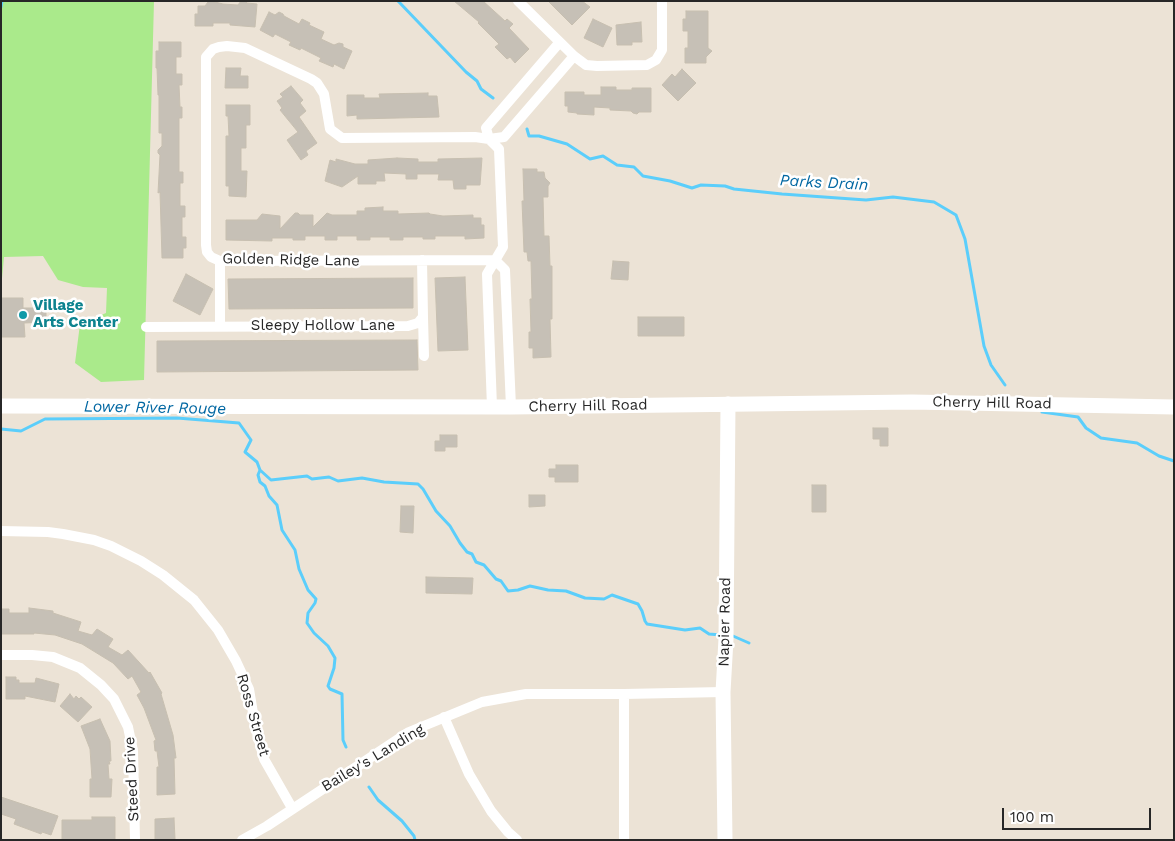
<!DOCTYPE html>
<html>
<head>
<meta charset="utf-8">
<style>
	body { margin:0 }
	#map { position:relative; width:1175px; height:841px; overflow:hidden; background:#ece3d6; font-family:"Work Sans",sans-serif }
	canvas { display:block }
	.frame { position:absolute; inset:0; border:2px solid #272727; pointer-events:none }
	.scale { position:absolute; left:1002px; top:808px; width:149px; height:22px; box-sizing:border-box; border:2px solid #272727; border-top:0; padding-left:6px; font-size:15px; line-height:18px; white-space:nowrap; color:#272727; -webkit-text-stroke:4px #fff; paint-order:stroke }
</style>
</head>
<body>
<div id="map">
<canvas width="1175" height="841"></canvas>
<div class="frame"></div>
<div class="scale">100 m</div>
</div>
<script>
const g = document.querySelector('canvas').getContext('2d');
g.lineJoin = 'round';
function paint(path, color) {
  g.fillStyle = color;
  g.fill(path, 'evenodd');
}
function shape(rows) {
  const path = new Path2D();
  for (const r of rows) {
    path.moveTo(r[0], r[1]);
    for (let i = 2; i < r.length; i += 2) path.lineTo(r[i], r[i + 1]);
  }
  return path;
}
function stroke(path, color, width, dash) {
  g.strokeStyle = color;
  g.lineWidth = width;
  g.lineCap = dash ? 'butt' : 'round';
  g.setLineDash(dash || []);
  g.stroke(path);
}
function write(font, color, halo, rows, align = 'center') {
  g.font = font + ' "Work Sans",sans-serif';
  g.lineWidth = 5;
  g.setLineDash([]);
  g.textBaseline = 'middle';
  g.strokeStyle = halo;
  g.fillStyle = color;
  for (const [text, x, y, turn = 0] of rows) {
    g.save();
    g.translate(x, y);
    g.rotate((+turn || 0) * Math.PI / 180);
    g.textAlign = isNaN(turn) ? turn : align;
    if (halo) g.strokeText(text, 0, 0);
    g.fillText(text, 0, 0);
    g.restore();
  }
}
paint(shape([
	[1,1,154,1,144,380,101,382,75,363,80,324,106,313,107,288,83,287,58,280,43,256,4,257,1,289]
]), '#aaea8b');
stroke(shape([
	[398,1,466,72,477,81,481,89,493,98],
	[1,7,2,1],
	[527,129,529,136,539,136,567,144,590,159,603,156,617,165,634,167,643,176,670,181,692,188,701,185,725,186,734,189,782,194,866,200,893,197,934,202,956,215,965,239,984,346,991,365,1005,385],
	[1042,412,1078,417,1086,428,1101,438,1137,443,1159,456,1174,461],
	[1,429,21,431,45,419,177,418,239,423,251,440,245,452,257,462,260,470,258,475,260,482,265,486,269,496,277,505,282,530,295,550,299,569,308,590,316,599,315,603,308,613,307,623,314,633,328,646,335,658,334,668,328,686,330,689,342,694,343,740,346,747],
	[260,470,271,480,307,476,312,479,329,477,338,481,362,478,384,482,418,484,423,489,436,511,450,526,460,543,467,552,472,554,476,562,484,565,496,579,501,581,508,591,518,590,530,586,548,590,566,591,585,598,604,599,612,595,638,604,642,611,645,621,647,624,685,630,700,628,709,634,721,635],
	[733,636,749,643],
	[369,787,378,800,402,821,414,836,415,840]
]), '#5bcefb', 3);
const building = shape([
	[211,1,223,4,238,5,241,1,245,1,247,3,257,4,255,27,230,25,230,23,213,23,213,26,195,26,195,14,198,14,198,6,205,6,208,2,211,1],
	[454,1,483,1,505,21,507,19,513,24,509,28,529,49,515,63,510,57,507,59,495,47,499,44,478,23,479,22,454,1],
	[548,1,582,1,590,7,572,25,548,1],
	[686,11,708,11,708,48,712,51,706,57,706,63,685,63,685,48,688,48,688,31,683,31,683,19,686,19,686,11],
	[269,12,275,15,279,12,283,14,284,16,299,24,302,19,310,23,309,25,324,32,321,39,334,45,339,43,343,44,343,47,352,51,344,69,334,64,333,67,319,61,321,58,301,48,300,50,289,45,291,42,275,34,273,37,260,30,269,12],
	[593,19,612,28,603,47,584,38,593,19],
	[641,22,642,42,632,42,632,45,617,45,616,25,641,22],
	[159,42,181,42,181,57,176,57,176,74,182,74,182,85,179,85,180,107,182,107,182,118,179,118,179,172,183,172,183,183,180,183,180,206,185,206,185,217,182,217,182,237,186,237,186,248,183,248,183,258,162,258,160,192,158,193,160,155,158,153,158,150,162,146,162,133,159,133,159,95,158,95,157,68,156,68,156,51,159,51,159,42],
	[226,68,241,68,240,76,248,76,248,88,225,88,226,68],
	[682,69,696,83,678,101,662,85,672,74,675,77,682,69],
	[291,86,303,100,300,103,306,111,299,117,317,143,306,151,308,155,301,160,287,140,298,132,280,110,282,108,277,101,283,97,280,94,291,86],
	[601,87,616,87,616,90,632,90,632,88,651,88,651,112,639,112,637,114,633,113,631,111,610,110,610,108,594,107,594,115,577,114,577,113,568,112,568,106,565,106,565,92,584,92,584,95,601,95,601,87],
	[428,93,428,96,437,96,439,117,357,119,357,115,347,116,347,95,364,95,364,98,380,98,379,94,428,93],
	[226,105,250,105,250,125,246,125,246,148,241,148,241,171,247,171,246,197,229,196,229,186,226,186,226,136,229,136,228,116,226,116,226,105],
	[397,158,418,159,418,162,438,162,438,159,482,158,480,185,466,185,466,189,454,189,453,180,438,180,439,174,417,174,417,179,406,179,406,174,384,173,385,181,376,181,376,184,358,184,358,176,342,187,325,181,330,160,336,162,336,159,355,164,368,164,368,160,397,158],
	[523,169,537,169,537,172,544,172,545,178,550,183,548,186,548,197,543,197,544,236,549,236,550,266,552,266,552,319,550,319,551,357,533,358,533,348,529,348,529,332,531,332,530,299,532,299,531,261,528,261,527,252,524,252,522,201,524,201,523,169],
	[383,207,383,211,398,211,398,214,429,213,430,214,443,216,473,215,473,218,481,218,481,225,484,225,484,238,465,239,465,236,435,236,435,239,423,239,423,237,403,237,403,240,390,240,390,237,370,237,370,240,357,240,357,236,337,236,337,240,325,240,325,236,305,236,305,240,293,240,293,238,272,238,272,241,226,240,226,220,257,220,262,214,280,216,280,229,295,213,298,213,300,215,313,215,313,227,327,213,332,215,357,215,357,211,365,211,365,208,383,207],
	[613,261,629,262,628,280,611,279,613,261],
	[186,274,213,289,200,315,173,301,186,274],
	[465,277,468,350,438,351,435,278,465,277],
	[413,278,413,308,229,309,228,279,413,278],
	[1,298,23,298,23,308,46,308,46,322,24,323,25,337,1,337,1,298],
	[638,317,684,317,684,336,638,336,638,317],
	[417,340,418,370,157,372,157,341,417,340],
	[873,428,888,428,888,446,880,446,880,439,873,439,873,428],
	[440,435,457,435,457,447,445,447,445,451,435,451,435,441,440,441,440,435],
	[556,465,578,465,578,482,555,482,555,477,549,477,549,469,556,469,556,465],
	[812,485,826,485,826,512,812,512,812,485],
	[529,495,545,495,545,506,529,507,529,495],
	[401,506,414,506,413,533,400,532,401,506],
	[426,577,473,578,472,594,426,593,426,577],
	[29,608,53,611,53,613,81,622,78,631,92,635,97,629,113,639,108,647,122,655,128,650,149,673,150,672,162,693,161,694,173,735,176,758,174,758,175,794,157,795,157,767,159,767,157,751,155,751,154,741,156,740,144,708,137,695,141,692,132,676,128,679,113,663,82,644,55,635,34,633,34,634,1,634,1,609,9,609,9,613,29,613,29,608],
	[6,677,16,677,16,680,19,680,19,683,35,683,36,678,59,684,55,702,25,696,25,699,6,699,6,677],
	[70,694,74,699,76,696,79,699,81,697,92,707,78,722,60,706,70,694],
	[100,719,110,741,111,761,109,761,110,764,108,764,109,779,112,779,111,797,90,797,90,779,92,779,90,749,81,726,100,719],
	[1,797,58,816,51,835,42,832,41,834,14,824,16,819,1,814,1,797],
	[92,817,115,817,115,840,62,840,62,820,92,820,92,817],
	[174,818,175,839,155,840,155,819,174,818]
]);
paint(building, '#c6c0b6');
stroke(building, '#c7bfb0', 1);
stroke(shape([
	[518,1,574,56,586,65,597,66,647,65,656,60,662,50,662,1],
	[495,260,227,261,220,261,211,257,207,252,206,245,206,57,213,49,219,47,227,46,245,48,311,79,317,83,324,94,330,129,342,138,475,137,489,139,504,137,574,56],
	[495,260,505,270,511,407],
	[220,261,220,326],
	[423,317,424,356],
	[146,327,408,326,418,323,423,317,422,260],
	[492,407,487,274,503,247,499,149,489,139,486,128,559,43],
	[1,531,48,532,63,534,94,540,111,546,141,561,163,575,194,600,218,630,236,661,249,689,255,725,264,759,292,808],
	[1,655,32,655,53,657,80,668,101,685,114,699,128,727,133,751,135,840],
	[624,694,624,840],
	[444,717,469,774,491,811,508,832,517,840],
	[242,840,267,826,409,732,482,702,526,694,624,694,723,692]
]), '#fff', 10);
stroke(shape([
	[1,406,511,407,912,402,1174,407],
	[725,840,723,692,726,639,728,404]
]), '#fff', 15);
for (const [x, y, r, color] of [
	[23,315,5,"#0f9aa8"]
]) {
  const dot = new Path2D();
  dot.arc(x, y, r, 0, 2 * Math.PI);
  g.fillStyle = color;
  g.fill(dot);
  stroke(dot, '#fff', 2);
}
write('15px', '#272727', '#fff', [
	["Golden Ridge Lane",291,260,1],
	["Sleepy Hollow Lane",323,326],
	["Cherry Hill Road",992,403,1],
	["Cherry Hill Road",588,406,-1],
	["Napier Road",725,622,-89],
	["Ross Street",253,715,74],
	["Bailey's Landing",373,758,-31],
	["Steed Drive",132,779,-93]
]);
write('bold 15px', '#0d838f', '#fff', [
	["Village",33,306],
	["Arts Center",33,323]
], 'left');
write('italic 16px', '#0067a2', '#fff', [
	["Parks Drain",824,183,3],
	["Lower River Rouge",155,408,1]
]);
</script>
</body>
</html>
